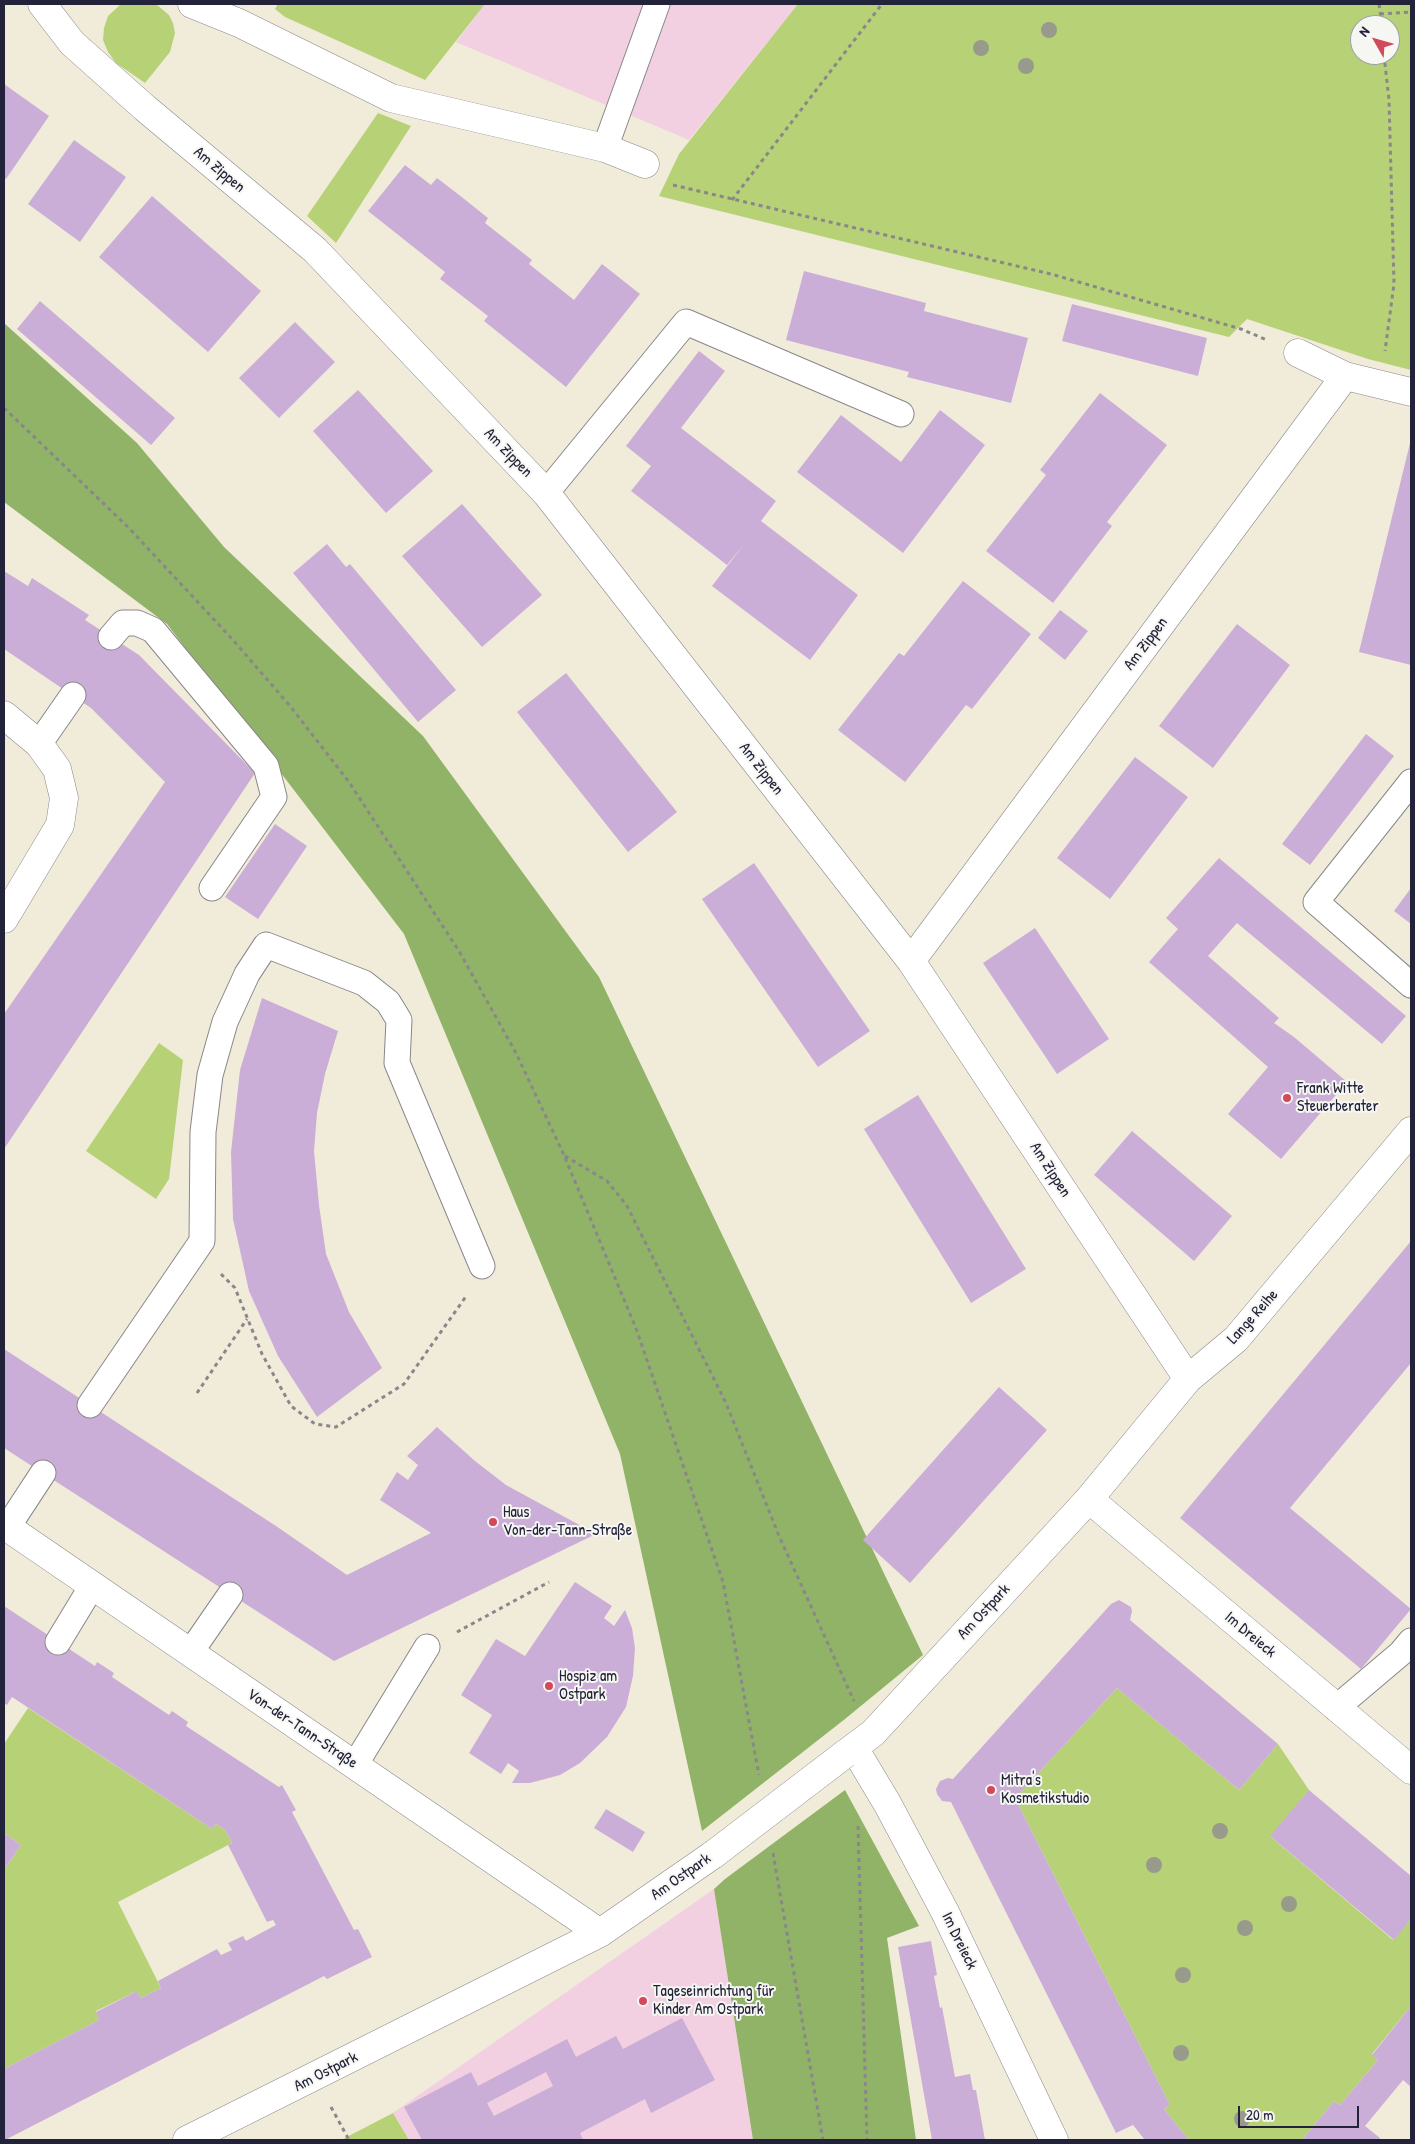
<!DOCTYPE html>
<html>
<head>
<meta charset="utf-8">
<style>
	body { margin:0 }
	#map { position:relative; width:1415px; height:2144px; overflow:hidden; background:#f1ecda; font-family:"Patrick Hand",sans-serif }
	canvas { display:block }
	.frame { position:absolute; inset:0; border:5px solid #22223b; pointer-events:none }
	.north { position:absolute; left:1350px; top:15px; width:50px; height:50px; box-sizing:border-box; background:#f6f6f2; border:1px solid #a1a1a9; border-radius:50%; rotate:308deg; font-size:14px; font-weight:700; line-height:20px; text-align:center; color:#22223b }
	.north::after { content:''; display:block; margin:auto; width:18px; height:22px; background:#d1495b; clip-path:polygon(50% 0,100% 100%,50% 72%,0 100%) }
	.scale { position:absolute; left:1238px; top:2106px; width:121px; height:22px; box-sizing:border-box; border:2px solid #22223b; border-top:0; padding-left:6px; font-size:15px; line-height:18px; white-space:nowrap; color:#22223b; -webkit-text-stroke:4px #f6f6f2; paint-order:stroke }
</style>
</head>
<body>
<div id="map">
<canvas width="1415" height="2144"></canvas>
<div class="frame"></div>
<div class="north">N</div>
<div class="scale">20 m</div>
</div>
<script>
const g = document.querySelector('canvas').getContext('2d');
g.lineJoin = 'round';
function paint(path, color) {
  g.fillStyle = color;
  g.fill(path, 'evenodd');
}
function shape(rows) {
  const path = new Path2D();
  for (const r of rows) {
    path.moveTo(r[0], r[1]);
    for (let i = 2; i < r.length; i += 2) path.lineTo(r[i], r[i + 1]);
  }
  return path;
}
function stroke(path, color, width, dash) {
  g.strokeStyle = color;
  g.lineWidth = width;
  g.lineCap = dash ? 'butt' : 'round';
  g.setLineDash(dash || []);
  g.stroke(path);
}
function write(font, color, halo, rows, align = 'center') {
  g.font = font + ' "Patrick Hand",sans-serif';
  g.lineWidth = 4;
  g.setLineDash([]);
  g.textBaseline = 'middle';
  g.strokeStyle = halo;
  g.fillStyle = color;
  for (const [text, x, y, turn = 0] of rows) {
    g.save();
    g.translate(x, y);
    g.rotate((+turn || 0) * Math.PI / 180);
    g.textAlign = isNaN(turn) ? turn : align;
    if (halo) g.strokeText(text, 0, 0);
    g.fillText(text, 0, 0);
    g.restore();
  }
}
paint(shape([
	[485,4,798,4,689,140,456,42],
	[714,1889,753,2140,409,2140,393,2113]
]), '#f2cfe1');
paint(shape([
	[121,4,156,4,169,15,173,23,175,33,170,52,145,83,116,63,108,52,103,40,104,28,108,16],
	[278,4,485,4,425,80,285,17,275,9],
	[798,4,1411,4,1411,370,1368,359,1247,319,1229,337,659,196,679,154],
	[1360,25,1390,25,1390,55,1360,55],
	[378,113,411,126,336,243,307,216],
	[159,1043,183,1060,169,1179,156,1199,86,1151],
	[1117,1688,1239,1790,1278,1744,1309,1790,1271,1837,1393,1940,1411,1919,1411,2006,1372,2054,1378,2060,1340,2105,1334,2101,1302,2140,1189,2140,1164,2109,1170,2105,1019,1806,1020,1793],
	[28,1708,212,1829,216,1824,225,1830,232,1843,118,1902,161,1988,141,1998,137,1991,96,2011,99,2020,4,2069,4,1870,21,1845,4,1833,4,1744],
	[393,2113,409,2140,341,2140]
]), '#b7d176');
paint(shape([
	[4,323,137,443,224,547,423,736,599,977,923,1655,845,1719,702,1831,620,1454,404,934,167,624,4,502],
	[845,1790,919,1926,887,1938,916,2140,753,2140,714,1889,725,1879]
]), '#91b367');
paint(shape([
	[4,84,49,116,6,179,4,178],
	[74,140,126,177,80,242,28,204],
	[405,165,431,185,437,178,463,198,488,218,485,223,532,260,529,264,574,300,602,264,640,294,566,387,484,321,488,316,440,279,445,272,368,211],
	[152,196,261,291,208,352,99,257],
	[804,271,926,303,924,311,1028,338,1011,403,907,377,909,372,786,340],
	[40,301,175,418,151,445,17,329],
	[1072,304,1207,338,1198,376,1062,341],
	[295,322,335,362,279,418,239,378],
	[699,351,725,371,681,428,776,501,761,521,858,595,810,660,712,586,744,544,727,565,631,491,651,466,626,446],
	[358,390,433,471,386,513,313,431],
	[1100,393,1167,445,1107,522,1112,526,1053,603,986,551,1046,475,1040,470],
	[940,410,985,445,903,553,797,472,841,415,901,462],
	[1411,439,1411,665,1359,652],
	[462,504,542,595,482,647,402,556],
	[327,544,346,567,350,564,456,690,418,722,293,573],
	[4,571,28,586,32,578,89,615,85,620,139,655,255,773,4,1149,4,1014,165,782,91,708,4,649],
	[963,581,1031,634,972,709,966,705,905,782,838,730,899,653,904,656],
	[1060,610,1088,631,1065,660,1038,638],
	[1237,624,1290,665,1213,768,1159,726],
	[566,673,677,812,628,852,517,712],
	[1366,734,1394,756,1310,865,1282,844],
	[1135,757,1188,797,1110,899,1057,858],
	[275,824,307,846,258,919,225,897],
	[1219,858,1406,1016,1382,1044,1237,923,1208,956,1279,1018,1274,1023,1294,1037,1347,1082,1281,1159,1228,1114,1268,1067,1149,962,1178,929,1166,918],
	[754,863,870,1031,818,1067,702,899],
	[1411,888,1411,924,1394,911],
	[1035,928,1109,1039,1057,1074,983,963],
	[262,998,338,1031,325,1074,317,1113,314,1151,319,1205,326,1254,349,1312,382,1368,317,1417,278,1356,249,1291,233,1219,231,1152,240,1070],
	[918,1095,1026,1269,971,1303,864,1129],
	[1132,1131,1232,1216,1194,1261,1094,1175],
	[1411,1241,1411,1363,1290,1508,1411,1609,1361,1669,1180,1518],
	[4,1349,276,1526,347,1575,431,1533,380,1500,397,1472,408,1480,418,1465,407,1456,437,1427,475,1461,506,1485,596,1534,334,1661,4,1448],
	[999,1387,1047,1430,910,1583,863,1540],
	[575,1582,612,1606,604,1618,614,1626,625,1610,632,1628,635,1648,633,1676,626,1707,607,1737,580,1763,560,1775,530,1783,512,1783,519,1771,508,1763,501,1774,469,1753,492,1715,461,1695,496,1639,525,1656],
	[1119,1600,1131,1607,1132,1611,1130,1620,1278,1744,1239,1790,1117,1688,1020,1793,1019,1806,1170,2105,1164,2109,1189,2140,1145,2140,1133,2125,1116,2133,951,1802,942,1801,937,1794,936,1789,940,1781,948,1778,953,1779,1111,1604],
	[4,1606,95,1666,97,1662,114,1673,112,1677,169,1715,172,1711,188,1722,186,1726,279,1787,282,1785,296,1810,292,1812,354,1930,358,1929,372,1957,327,1979,324,1976,5,2140,4,2140,4,2069,99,2020,96,2012,137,1991,141,1998,161,1988,158,1981,217,1949,221,1955,232,1950,228,1943,243,1936,246,1941,276,1925,273,1920,267,1922,228,1845,232,1843,225,1830,216,1824,212,1829,12,1697,7,1705,4,1703],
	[1309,1790,1411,1876,1411,1919,1394,1940,1270,1836],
	[606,1809,645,1832,633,1852,594,1828],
	[4,1833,21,1845,4,1870],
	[931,1941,937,1975,934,1976,940,2008,942,2007,955,2077,970,2074,973,2090,976,2090,985,2140,932,2140,898,1947],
	[1411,2006,1411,2087,1403,2080,1365,2126,1380,2138,1379,2140,1302,2140,1334,2101,1340,2105,1378,2060,1372,2055],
	[682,2018,715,2080,651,2113,645,2099,580,2133,583,2140,422,2140,404,2107,471,2072,478,2086,567,2039,576,2057,616,2036,623,2049],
	[546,2072,553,2086,494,2116,487,2103]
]), '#cbaed7');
const lane = shape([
	[605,148,657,4],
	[546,493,686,322,901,414],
	[111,637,123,623,137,623,153,630,266,766,274,797,212,888],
	[39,744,73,695],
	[1411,782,1316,902,1411,985],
	[90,1405,202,1241,203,1132,210,1075,225,1022,247,974,266,945,364,983,388,1002,399,1020,397,1063,482,1266],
	[7,1528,43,1473],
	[58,1642,92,1586],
	[190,1653,230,1595],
	[1336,1708,1401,1653,1411,1641],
	[355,1765,427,1647]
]);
const street = shape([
	[42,4,72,43,145,108,315,250,546,493,911,961,1188,1379],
	[192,4,239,23,391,98,605,148,645,164],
	[1298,353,1345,376],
	[4,715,39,744,57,769,64,798,60,825,4,919],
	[911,961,1345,376,1411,392],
	[1089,1499,1411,1770],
	[4,1525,600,1933],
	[854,1748,887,1803,945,1912,1054,2140],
	[845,1754,873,1733,1089,1499,1188,1379,1236,1339,1411,1131],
	[187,2140,600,1933,714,1854]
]);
stroke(lane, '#8a878a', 27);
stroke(street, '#8a878a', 29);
stroke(shape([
	[1379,4,1382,25],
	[1380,14,1411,12],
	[1384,55,1389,100,1394,284,1385,351],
	[673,185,1051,274,1241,329,1267,340],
	[732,200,882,4],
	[4,408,128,527,233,640,290,706,349,782,459,951,516,1053,564,1155,637,1331,723,1582,759,1775],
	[565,1156,607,1181,627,1206,726,1403,779,1536,854,1701],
	[221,1274,235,1288,262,1354,291,1406,315,1424,336,1427,404,1384,467,1295],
	[197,1393,247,1319],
	[457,1632,549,1582],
	[858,1826,867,2140],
	[773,1853,823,2140],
	[331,2107,349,2140]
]), '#8a878a', 3, [4, 4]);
stroke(lane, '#fff', 25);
stroke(street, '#fff', 28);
const streetBridge = shape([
	[714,1854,845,1754]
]);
stroke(streetBridge, '#8a878a', 29, []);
stroke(streetBridge, '#fff', 28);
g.fillStyle = '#989a8c';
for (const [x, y] of [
	[1049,30],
	[981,48],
	[1026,66],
	[1220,1831],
	[1154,1865],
	[1289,1904],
	[1245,1928],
	[1183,1975],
	[1181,2053],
	[1242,2119]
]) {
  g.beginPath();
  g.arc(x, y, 8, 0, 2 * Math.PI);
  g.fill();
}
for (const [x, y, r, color] of [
	[1287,1098,5,"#d1495b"],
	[493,1522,5,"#d1495b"],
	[549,1686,5,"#d1495b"],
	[991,1790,5,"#d1495b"],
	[643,2001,5,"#d1495b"]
]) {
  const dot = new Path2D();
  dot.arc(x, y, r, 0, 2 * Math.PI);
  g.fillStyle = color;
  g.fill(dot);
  stroke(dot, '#f6f6f2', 2);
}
write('16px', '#22223b', '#f6f6f2', [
	["Am Zippen",219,170,40],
	["Am Zippen",508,453,46],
	["Am Zippen",1146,644,-53],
	["Am Zippen",761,769,52],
	["Am Zippen",1050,1170,57],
	["Lange Reihe",1253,1317,-48],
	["Am Ostpark",984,1612,-47],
	["Im Dreieck",1250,1635,40],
	["Von-der-Tann-Straße",302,1729,34],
	["Am Ostpark",681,1877,-35],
	["Im Dreieck",959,1941,64],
	["Am Ostpark",326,2072,-27]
]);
write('16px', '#22223b', '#f6f6f2', [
	["Frank Witte",1297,1089],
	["Steuerberater",1297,1107],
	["Haus",503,1513],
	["Von-der-Tann-Straße",503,1531],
	["Hospiz am",559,1677],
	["Ostpark",559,1695],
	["Mitra's",1001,1781],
	["Kosmetikstudio",1001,1799],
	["Tageseinrichtung für",653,1992],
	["Kinder Am Ostpark",653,2010]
], 'left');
</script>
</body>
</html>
